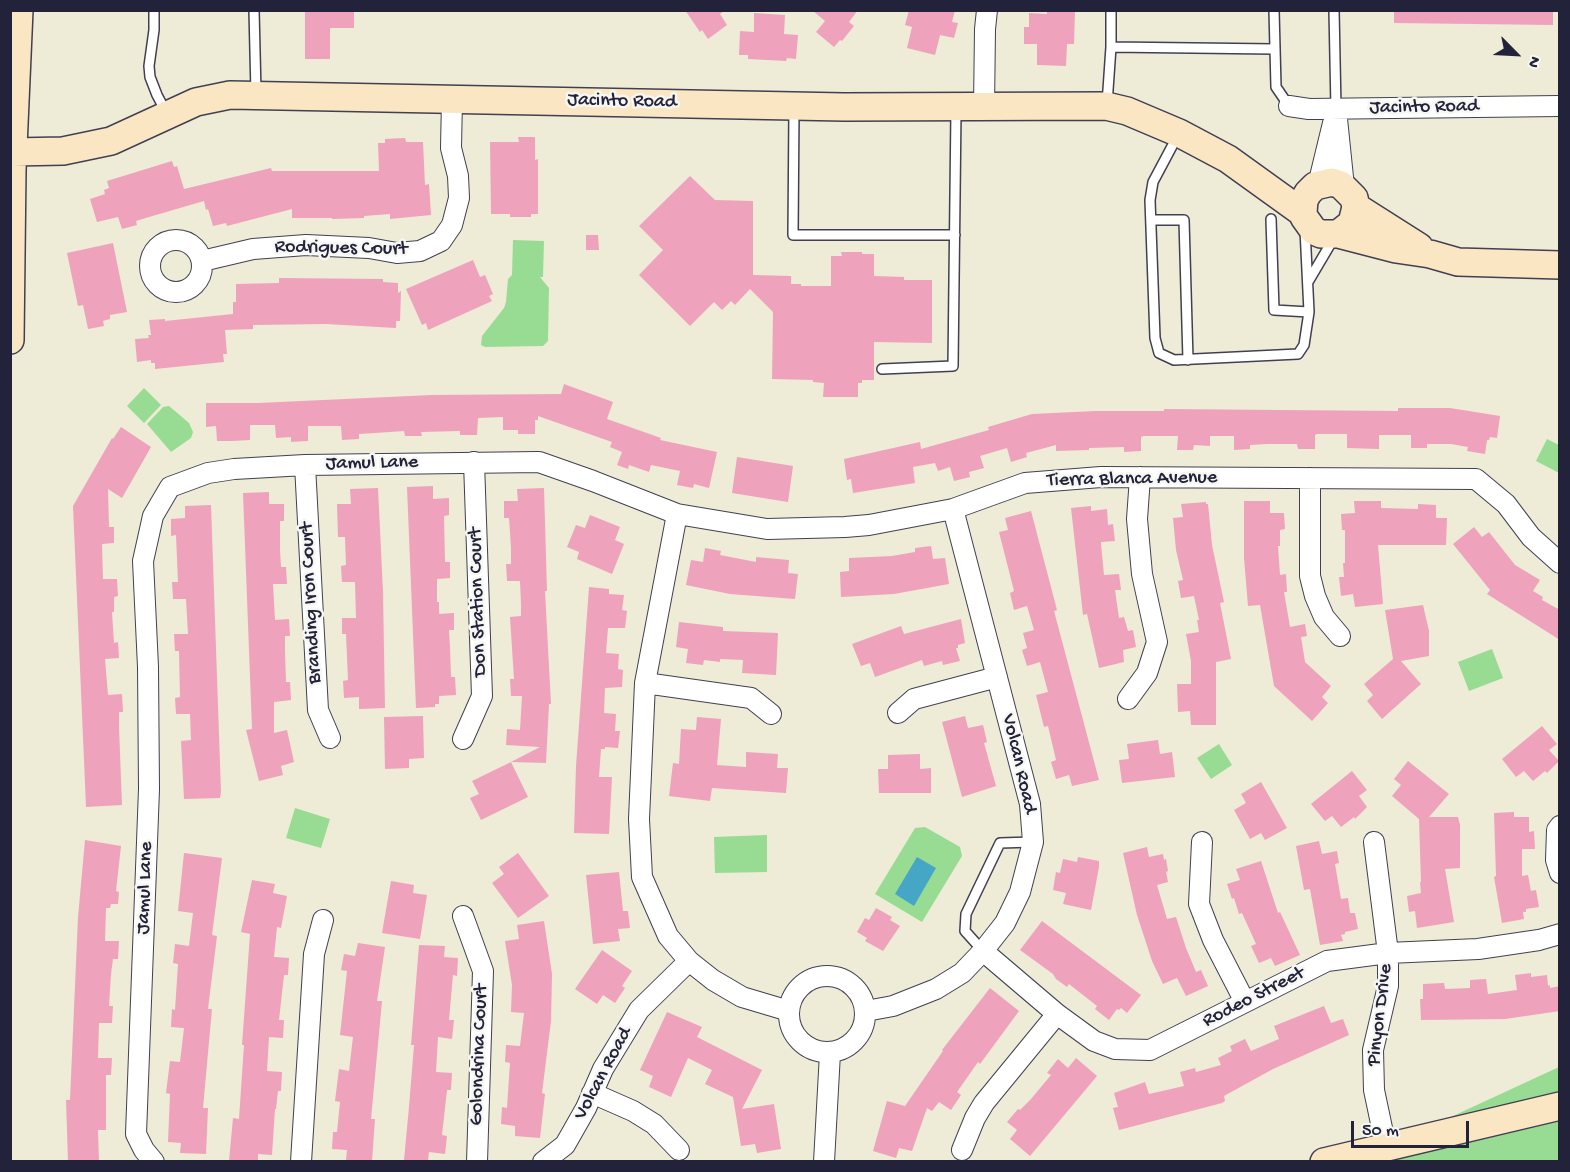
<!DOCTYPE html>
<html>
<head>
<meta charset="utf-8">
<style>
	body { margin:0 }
	#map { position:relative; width:1570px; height:1172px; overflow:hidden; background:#eeebd7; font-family:"Gochi Hand",sans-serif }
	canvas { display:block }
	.frame { position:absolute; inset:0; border:12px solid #22223b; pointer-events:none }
	.north { position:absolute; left:1486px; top:24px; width:60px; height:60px; -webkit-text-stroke:4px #f6f6f2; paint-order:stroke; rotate:114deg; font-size:16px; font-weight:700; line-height:24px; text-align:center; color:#22223b }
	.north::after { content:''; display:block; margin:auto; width:21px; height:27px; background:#22223b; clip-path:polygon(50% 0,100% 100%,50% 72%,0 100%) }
	.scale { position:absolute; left:1351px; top:1121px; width:118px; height:27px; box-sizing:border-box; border:3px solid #22223b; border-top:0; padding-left:8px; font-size:18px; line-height:21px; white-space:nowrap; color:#22223b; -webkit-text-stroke:4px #f6f6f2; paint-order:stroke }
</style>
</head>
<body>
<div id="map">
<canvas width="1570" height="1172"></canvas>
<div class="frame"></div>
<div class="north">N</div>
<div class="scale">50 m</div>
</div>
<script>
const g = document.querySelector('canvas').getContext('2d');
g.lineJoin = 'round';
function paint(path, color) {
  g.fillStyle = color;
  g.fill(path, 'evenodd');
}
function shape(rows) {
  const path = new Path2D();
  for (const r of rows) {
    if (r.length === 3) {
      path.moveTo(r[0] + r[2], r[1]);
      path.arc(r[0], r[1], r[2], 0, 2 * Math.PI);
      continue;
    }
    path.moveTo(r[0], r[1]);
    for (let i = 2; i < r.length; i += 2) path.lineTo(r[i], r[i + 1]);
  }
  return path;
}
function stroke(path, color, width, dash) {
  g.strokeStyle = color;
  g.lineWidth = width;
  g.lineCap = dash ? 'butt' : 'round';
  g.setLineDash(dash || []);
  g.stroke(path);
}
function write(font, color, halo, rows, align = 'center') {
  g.font = font + ' "Gochi Hand",sans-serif';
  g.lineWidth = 5;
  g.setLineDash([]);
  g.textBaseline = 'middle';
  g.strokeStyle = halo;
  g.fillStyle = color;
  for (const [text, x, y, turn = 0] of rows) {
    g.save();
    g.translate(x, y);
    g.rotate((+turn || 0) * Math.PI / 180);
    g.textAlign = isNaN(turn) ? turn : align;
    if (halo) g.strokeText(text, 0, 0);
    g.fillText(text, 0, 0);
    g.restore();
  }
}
paint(shape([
	[513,240,544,241,543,277,540,277,549,288,548,341,543,346,485,347,481,345,482,336,504,308,506,302,508,279,512,275],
	[144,388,161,405,144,423,127,406],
	[169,406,189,423,193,432,191,438,171,452,147,424,163,407],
	[1547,439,1559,445,1559,473,1536,461],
	[1492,649,1503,678,1469,691,1458,662],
	[1219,744,1232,765,1211,779,1197,758],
	[295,808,330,819,321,848,286,838],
	[925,827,960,847,962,856,922,922,875,894,915,828],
	[767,835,767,872,715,873,714,837],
	[1559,1067,1559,1161,1324,1162,1386,1147]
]), '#98dc94');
paint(shape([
	[917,857,936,868,914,906,895,894]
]), '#46a6c5');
paint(shape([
	[305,10,354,10,354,28,330,28,330,59,305,59],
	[685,10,725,10,720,14,727,25,708,39,702,30,700,32],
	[812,10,858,10,849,22,854,26,842,41,840,40,834,47,816,32,825,21],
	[909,10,955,10,952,22,958,23,954,38,940,35,935,55,907,48,912,27,905,25],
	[1047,10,1075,10,1074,44,1067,44,1066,66,1037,65,1037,44,1024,44,1024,27,1029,27,1029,13,1047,14],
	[1394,10,1553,10,1553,25,1394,23],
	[754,13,785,15,784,34,798,35,796,59,787,58,786,61,748,59,748,55,739,55,740,31,754,32],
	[518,137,535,137,535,160,538,159,538,214,531,214,531,217,510,217,510,214,491,214,490,142,519,142],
	[405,138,406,142,423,142,425,185,429,184,431,215,390,219,390,214,364,216,364,218,332,219,332,218,292,218,292,209,227,226,226,223,213,226,208,209,206,210,204,201,149,217,136,221,137,225,122,229,118,217,97,222,90,199,105,194,104,190,109,188,107,181,172,161,174,167,177,166,184,189,271,168,272,171,379,171,378,143,385,143,385,139],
	[690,176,715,200,753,201,753,275,791,276,791,284,801,284,801,286,831,286,831,256,842,256,841,252,862,252,862,254,874,254,874,276,904,277,904,280,932,280,932,343,874,342,874,380,862,380,862,383,858,383,858,397,823,397,824,383,813,382,813,380,772,379,773,312,750,289,735,305,731,301,722,310,714,302,690,326,639,275,663,250,639,226],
	[586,235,598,235,599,250,586,250],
	[113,243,127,312,110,315,110,319,103,321,104,326,88,329,83,305,78,306,67,253],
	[473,260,480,277,485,275,493,294,489,296,492,301,428,330,426,323,422,325,406,289],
	[279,278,383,279,383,282,398,283,398,293,401,291,400,321,396,321,396,328,326,324,253,325,253,329,225,330,227,354,223,354,224,362,155,369,155,363,151,363,151,360,137,362,135,339,149,338,148,335,151,335,149,320,165,319,165,321,233,314,233,302,236,302,236,284,279,283],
	[564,384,613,402,607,419,661,438,660,440,717,452,709,488,694,484,693,488,677,485,680,471,651,465,649,472,629,465,628,469,617,465,622,452,610,447,612,442,538,416,538,420,535,420,535,434,518,434,518,430,503,430,503,417,478,418,477,435,460,435,460,431,421,432,422,436,405,436,404,431,375,433,359,434,359,439,342,440,341,426,308,426,308,441,291,442,291,437,276,438,275,425,250,425,250,440,232,441,217,441,216,426,206,427,206,403,258,403,432,395,561,394],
	[1398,408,1450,408,1500,416,1497,438,1490,437,1489,440,1487,440,1485,454,1467,451,1468,447,1451,444,1427,444,1427,448,1411,448,1411,435,1379,435,1379,449,1347,448,1347,434,1317,434,1315,435,1315,449,1298,449,1297,444,1267,444,1250,445,1250,449,1234,450,1234,436,1210,436,1210,446,1194,445,1193,450,1177,450,1178,436,1143,436,1141,437,1141,451,1124,452,1124,447,1089,448,1089,450,1056,451,1056,445,1026,453,1027,457,1011,462,1007,448,980,456,984,468,969,472,970,477,954,481,950,467,938,471,935,463,913,467,915,483,853,493,851,479,847,480,844,459,920,442,921,449,989,430,988,427,1032,414,1096,411,1164,411,1164,409,1398,411],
	[121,427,151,447,122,498,108,489,109,527,114,527,114,543,102,544,103,579,117,579,118,596,114,597,114,612,112,612,114,643,118,642,119,658,105,659,108,695,122,694,123,712,119,712,119,727,122,805,86,807,73,506,112,438,113,439],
	[737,457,793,466,788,502,732,493],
	[433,486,433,499,449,498,449,515,444,516,445,562,450,562,450,578,437,579,437,602,439,602,439,614,454,613,454,630,449,630,450,647,451,677,455,677,456,695,439,696,439,704,435,704,435,707,416,708,407,487],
	[378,488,383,592,385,708,359,709,359,697,344,698,343,681,348,680,346,634,342,634,342,618,356,618,355,582,342,582,341,566,346,565,345,537,338,537,337,504,351,504,350,489],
	[544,488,547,591,545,591,551,704,549,704,546,763,511,762,540,747,506,745,507,729,520,730,522,696,511,696,510,679,514,679,510,617,521,616,521,604,520,581,507,581,506,564,511,564,511,548,509,518,504,518,504,501,518,501,517,489],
	[269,492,269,504,284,504,284,521,280,521,280,550,281,567,286,567,287,584,273,584,275,620,289,619,290,636,285,636,285,652,286,682,290,682,291,700,274,702,274,733,287,730,294,762,281,766,283,775,259,781,246,730,252,729,243,493],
	[1244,501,1270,501,1270,513,1284,513,1285,529,1280,530,1280,546,1278,546,1280,575,1286,574,1287,592,1284,592,1290,627,1305,624,1307,636,1301,637,1305,662,1331,686,1322,697,1328,703,1312,721,1274,686,1260,605,1248,606,1244,558],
	[1354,501,1381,501,1381,508,1418,509,1418,504,1436,505,1436,518,1447,518,1446,545,1378,545,1383,604,1355,607,1353,594,1341,596,1339,577,1344,577,1343,563,1345,563,1345,530,1342,530,1341,514,1355,513],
	[1206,502,1206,504,1208,504,1212,545,1224,602,1220,603,1231,659,1216,662,1216,725,1191,725,1190,711,1178,712,1177,684,1191,684,1191,661,1186,634,1199,632,1197,620,1199,620,1194,596,1181,598,1178,581,1183,580,1176,550,1173,518,1183,517,1181,504],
	[211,505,221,792,220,798,184,799,181,741,191,740,190,714,176,714,175,698,180,697,179,651,175,651,174,634,188,634,186,599,173,599,172,582,178,582,176,535,171,536,171,519,185,518,185,506],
	[1091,506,1091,511,1107,509,1108,525,1113,524,1115,541,1101,542,1101,544,1104,575,1119,574,1121,590,1115,590,1119,618,1124,617,1128,631,1133,630,1136,647,1123,650,1124,662,1099,668,1087,614,1083,615,1071,508],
	[1031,511,1057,610,1054,611,1099,780,1072,786,1069,775,1056,779,1051,762,1056,760,1048,726,1044,727,1036,695,1048,692,1040,662,1027,666,1022,650,1027,648,1023,633,1034,630,1027,606,1014,610,1010,593,1014,591,999,532,1008,530,1005,518],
	[590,515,620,527,615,540,624,544,612,574,577,559,579,552,567,547,576,525,585,528],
	[1474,527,1482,537,1489,532,1515,565,1540,580,1533,591,1543,597,1542,600,1560,610,1560,640,1487,594,1490,590,1453,544],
	[931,546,933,559,945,558,949,584,894,594,841,597,840,572,849,571,849,558,892,556,915,552,915,548],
	[705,548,721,551,720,555,756,562,756,557,789,560,788,573,798,574,795,599,730,594,686,585,691,560,703,562],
	[589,587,609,589,609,594,624,595,622,610,627,611,625,628,608,628,606,653,619,654,618,669,623,670,622,687,605,688,604,713,616,714,615,731,620,731,618,748,605,747,605,749,601,749,599,777,612,777,609,834,574,833,576,766],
	[1423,605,1429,631,1429,656,1401,661,1421,684,1382,719,1367,701,1373,695,1364,684,1393,659,1385,610],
	[961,619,965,643,958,645,958,648,956,648,960,661,943,665,942,661,924,666,922,660,875,677,870,663,861,666,852,644,901,626,904,634],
	[679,622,723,627,723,631,778,633,776,675,742,673,743,660,720,659,720,662,704,660,703,665,686,663,688,649,676,647],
	[423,716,424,758,409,759,409,768,385,769,384,717],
	[965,716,968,728,983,725,987,742,984,743,996,786,962,797,942,722],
	[697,717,721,719,717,765,746,767,746,752,778,754,777,768,788,768,786,793,712,788,710,801,669,796,673,763,679,764,681,729,696,730],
	[1542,726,1557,744,1549,750,1559,761,1547,773,1545,771,1533,781,1524,771,1516,777,1502,759],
	[1158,740,1160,754,1172,752,1175,777,1122,783,1119,760,1129,759,1127,744],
	[920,754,920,769,931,768,931,793,879,793,878,769,888,769,888,755],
	[1408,761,1449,794,1429,817,1458,817,1460,825,1460,868,1445,869,1454,922,1417,928,1415,911,1409,912,1407,896,1421,893,1420,882,1421,882,1419,819,1392,796,1401,785,1394,779],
	[511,762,528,797,481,820,470,798,479,794,472,781],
	[1352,771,1367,790,1359,796,1367,807,1355,819,1354,817,1341,827,1332,816,1325,821,1311,804],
	[1261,782,1287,828,1265,840,1261,833,1250,839,1234,810,1246,803,1241,794],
	[1514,812,1514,817,1529,817,1529,832,1534,831,1535,849,1522,849,1522,876,1528,875,1531,891,1536,890,1539,907,1526,909,1526,912,1523,912,1524,919,1502,923,1494,877,1496,876,1494,813],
	[85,840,121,846,116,891,119,892,118,904,111,904,110,908,106,908,105,941,119,941,118,959,113,959,111,974,109,1006,113,1006,112,1023,99,1023,98,1058,112,1058,111,1075,106,1075,106,1130,98,1130,99,1161,68,1161,66,1100,70,1100,78,917],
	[1319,841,1322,854,1337,851,1339,863,1335,864,1341,899,1348,898,1350,913,1355,913,1358,929,1345,932,1345,934,1341,935,1343,941,1320,945,1310,889,1304,890,1296,846],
	[1147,847,1149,857,1163,854,1164,860,1166,859,1168,871,1166,872,1168,882,1157,885,1167,919,1176,917,1186,948,1196,972,1201,970,1208,986,1186,996,1177,978,1163,984,1152,961,1137,915,1123,853],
	[184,853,222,858,212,935,217,936,208,1009,212,1009,203,1108,208,1108,206,1154,180,1153,181,1143,168,1142,170,1094,166,1093,170,1061,180,1062,184,1028,171,1027,172,1009,175,1010,178,964,173,963,175,944,189,946,193,913,178,911],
	[518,853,549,896,518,918,492,883,504,874,499,867],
	[1078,857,1099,861,1099,867,1091,910,1063,904,1066,893,1053,890,1056,872,1060,873,1063,859,1077,862],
	[1261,861,1278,913,1280,912,1300,955,1275,966,1271,958,1259,963,1251,946,1256,944,1242,913,1239,914,1234,898,1232,899,1227,884,1240,880,1236,869],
	[619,872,623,911,628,911,630,928,618,929,620,941,593,944,586,875],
	[252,880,275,884,273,893,287,896,281,928,277,927,274,957,289,958,288,975,284,975,279,1020,284,1020,283,1038,269,1037,267,1071,282,1072,281,1091,278,1091,276,1109,275,1109,272,1155,258,1154,258,1161,229,1161,233,1118,239,1119,244,1045,242,1045,250,934,241,932],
	[391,881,414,885,413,893,427,895,420,939,382,933],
	[876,908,892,917,890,920,900,926,883,951,865,941,867,938,857,932,865,918,869,920],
	[544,921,552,974,551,1021,542,1093,545,1094,540,1138,515,1136,515,1126,501,1124,502,1107,507,1108,509,1077,510,1063,505,1062,506,1045,520,1046,524,1013,511,1012,512,985,505,941,519,939,517,925],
	[1042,921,1141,995,1127,1013,1121,1008,1119,1010,1117,1009,1109,1020,1095,1009,1097,1006,1069,984,1067,987,1056,979,1053,974,1020,950],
	[358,943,385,947,377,1001,382,1001,371,1119,375,1119,372,1161,346,1160,347,1150,332,1149,333,1132,337,1132,340,1102,335,1101,339,1069,349,1071,353,1037,340,1035,347,971,341,970,344,954,355,956],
	[419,945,445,946,444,957,458,958,457,976,453,975,449,1020,454,1020,452,1039,438,1037,436,1072,452,1073,451,1090,447,1090,442,1135,447,1136,445,1154,429,1152,428,1161,404,1160,409,1107,414,1045,411,1045],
	[602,950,632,971,622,986,625,988,615,1003,603,995,597,1004,575,989],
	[1531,973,1531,977,1547,975,1548,986,1550,985,1550,988,1560,986,1560,1011,1505,1019,1421,1020,1420,999,1423,999,1423,984,1444,983,1445,989,1470,988,1470,980,1486,979,1488,994,1517,990,1515,975],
	[990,988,1019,1011,980,1064,978,1062,957,1092,961,1095,951,1110,939,1102,932,1111,927,1108,912,1151,899,1148,896,1158,873,1151,887,1101,905,1106,943,1051,942,1050],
	[1324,1006,1331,1023,1343,1019,1349,1035,1273,1069,1224,1096,1225,1101,1222,1103,1119,1130,1113,1108,1118,1107,1114,1093,1145,1082,1149,1094,1184,1086,1180,1072,1195,1068,1196,1072,1221,1065,1218,1058,1232,1051,1230,1046,1245,1039,1251,1051,1279,1039,1274,1026],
	[667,1012,702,1027,697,1037,762,1070,742,1109,774,1104,781,1149,757,1153,755,1144,741,1146,733,1097,705,1084,712,1070,688,1058,671,1097,649,1087,653,1076,640,1070],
	[1076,1058,1097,1076,1030,1156,1010,1139,1017,1130,1007,1122,1018,1109,1020,1110,1031,1099,1051,1075,1047,1073,1058,1059,1068,1068]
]), '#efa2bc');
const lane = shape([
	[154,10,154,30,149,66,150,77,157,95,166,112],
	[254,10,256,93],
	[1111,10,1111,47,1274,49],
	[1274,10,1276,87,1289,106],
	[1334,10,1336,109],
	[1107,104,1111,47],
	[794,108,793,235,955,235],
	[1178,135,1153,182,1150,200,1155,338,1159,353,1174,360,1298,354,1304,345,1309,312,1305,229],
	[1271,219,1274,310,1309,312],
	[1151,220,1184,220,1188,360],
	[1308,282,1334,238],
	[882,369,953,366,956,110],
	[983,951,965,931,966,914,1000,843,1033,842]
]);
const street = shape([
	[1289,106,1309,109,1560,106],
	[984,108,985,29,987,10],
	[1336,109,1344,187],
	[1318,185,1333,123],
	[176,266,26],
	[202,261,253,249,306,245,369,248,397,253,420,251,441,241,452,225,459,198,458,176,451,148,452,99],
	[305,465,318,710,330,738],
	[1310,478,1310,576,1315,596,1324,617,1340,636],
	[677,514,767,529,845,527,869,525,953,509,1025,483,1101,477,1476,479,1506,504,1531,537,1560,563],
	[645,683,751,698,771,714],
	[1128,699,1147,673,1157,642,1142,574,1137,519,1140,477],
	[898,713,914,699,997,677],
	[463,739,482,696,474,462],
	[1560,826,1557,830,1556,860,1560,873],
	[1202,842,1199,904,1213,940,1245,1002],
	[1374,842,1388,953,1388,986,1373,1050,1374,1090,1386,1147],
	[463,916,483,971,477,1162],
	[983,951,1057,1014,1094,1041,1115,1049,1150,1050,1327,961,1388,953,1478,949,1539,940,1560,934],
	[827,1014,38],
	[866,1011,893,1006,936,989,962,973,983,951,1005,923,1020,892,1033,842,1030,804,953,509],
	[592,1093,633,1111,654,1124,679,1150],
	[962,1150,975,1118,984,1103,1057,1014],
	[154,1162,144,1150,136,1134,149,789,148,667,143,561,153,516,170,487,208,473,234,469,305,465,539,462,593,481,677,514,645,683,639,819,642,877,668,936,689,961,713,980,742,997,789,1011],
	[301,1162,314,954,323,920],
	[543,1162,565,1145,586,1108,603,1069,639,1010,689,961],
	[824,1162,830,1053]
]);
const secondary = shape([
	[13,152,63,151,111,141,196,102,230,95,844,107,1106,106,1127,111,1179,133,1228,159,1303,213],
	[1356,207,1419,247],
	[1303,213,1304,200,1308,193,1315,186,1332,182,1341,185,1354,198,1356,207,1352,223,1338,234],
	[1304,217,1314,231,1321,234,1336,234],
	[1338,234,1396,249,1430,254,1458,262,1560,265],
	[10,340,12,170,19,10],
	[1324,1162,1560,1106]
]);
stroke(lane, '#414052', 12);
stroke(street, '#414052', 22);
stroke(secondary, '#414052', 30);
stroke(lane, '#fff', 9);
stroke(street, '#fff', 20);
stroke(secondary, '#fbe6c4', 27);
write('20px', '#22223b', '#f6f6f2', [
	["Jacinto Road",622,102,1],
	["Jacinto Road",1424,108,-1],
	["Rodrigues Court",341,249,1],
	["Jamul Lane",372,464,-1],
	["Tierra Blanca Avenue",1132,480,-1],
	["Don Station Court",479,602,-92],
	["Branding Iron Court",312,603,-93],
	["Volcan Road",1018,764,77],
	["Jamul Lane",146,888,-88],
	["Rodeo Street",1254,998,-27],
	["Pinyon Drive",1381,1015,-83],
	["Golondrina Court",480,1055,-88],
	["Volcan Road",604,1074,-62]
]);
</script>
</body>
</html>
